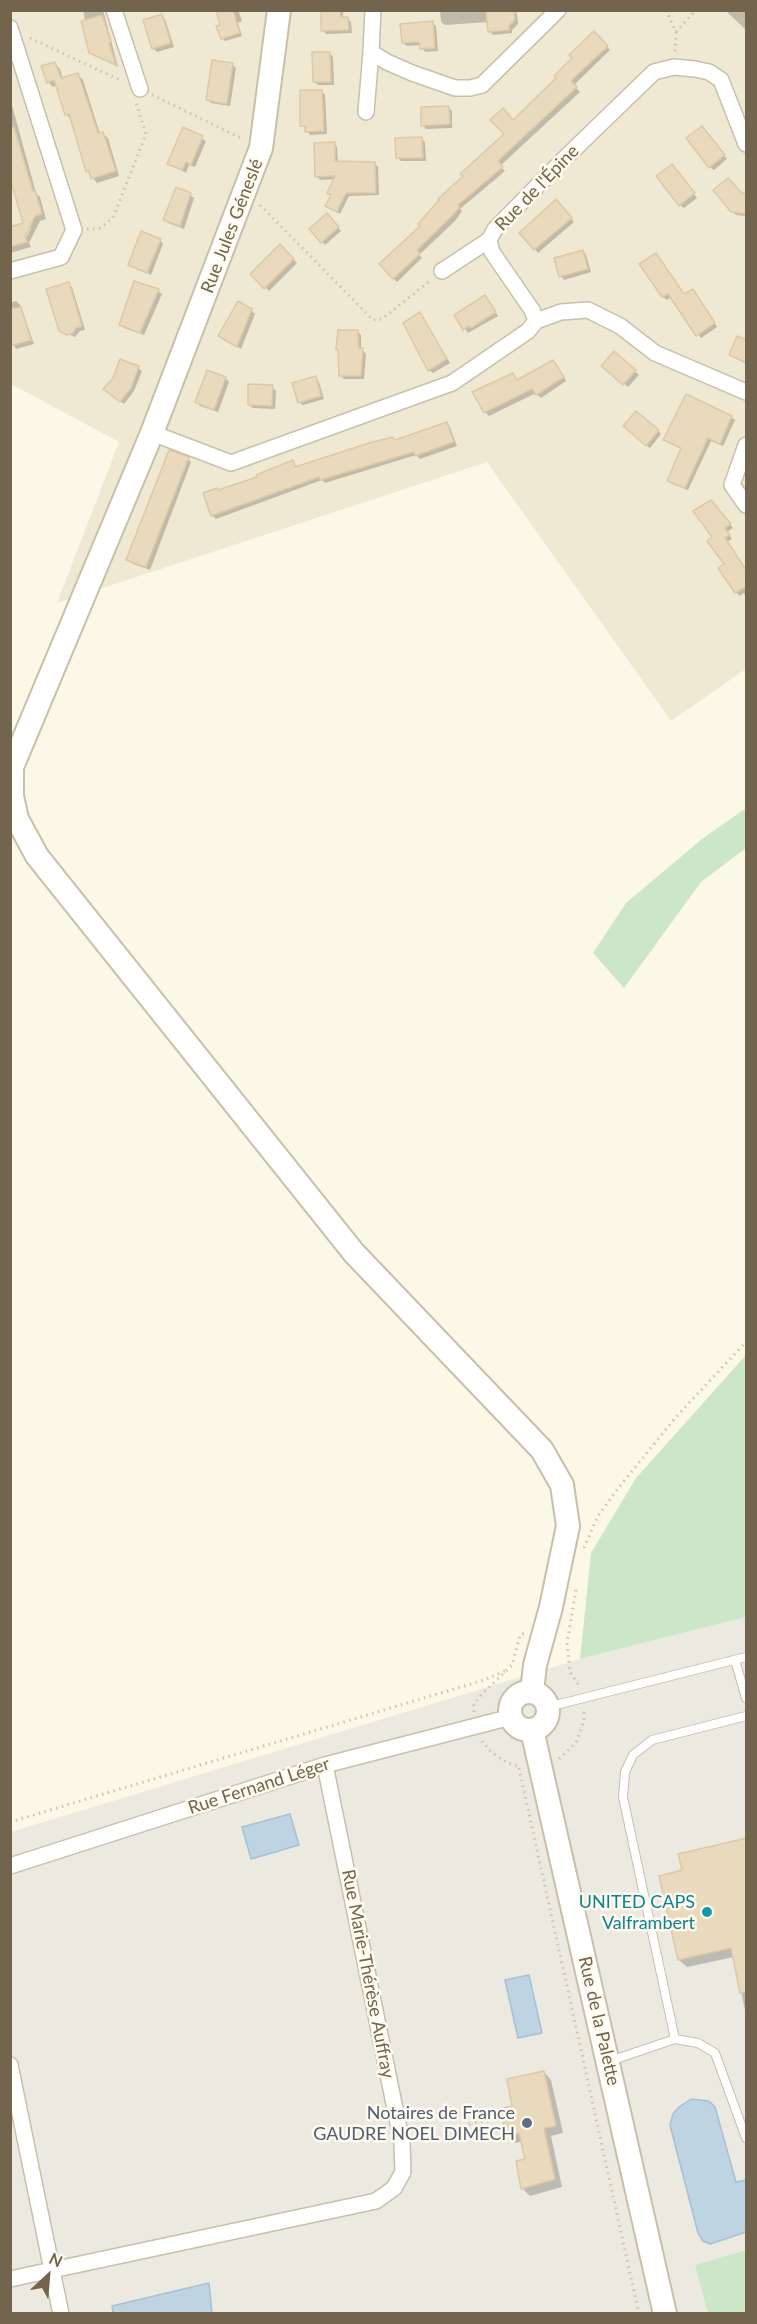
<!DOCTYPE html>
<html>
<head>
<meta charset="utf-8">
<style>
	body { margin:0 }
	#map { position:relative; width:757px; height:2324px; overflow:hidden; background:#fbf8e8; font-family:Lato,sans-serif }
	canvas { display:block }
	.frame { position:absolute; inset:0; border:12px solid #73644e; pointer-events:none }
	.north { position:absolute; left:18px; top:2246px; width:60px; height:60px; -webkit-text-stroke:4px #fefbee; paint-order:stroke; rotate:26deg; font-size:16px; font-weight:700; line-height:24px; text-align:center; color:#73644e }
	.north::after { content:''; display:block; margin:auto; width:21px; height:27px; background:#73644e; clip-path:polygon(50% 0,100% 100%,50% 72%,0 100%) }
</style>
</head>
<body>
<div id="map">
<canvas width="757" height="2324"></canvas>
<div class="frame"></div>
<div class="north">N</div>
</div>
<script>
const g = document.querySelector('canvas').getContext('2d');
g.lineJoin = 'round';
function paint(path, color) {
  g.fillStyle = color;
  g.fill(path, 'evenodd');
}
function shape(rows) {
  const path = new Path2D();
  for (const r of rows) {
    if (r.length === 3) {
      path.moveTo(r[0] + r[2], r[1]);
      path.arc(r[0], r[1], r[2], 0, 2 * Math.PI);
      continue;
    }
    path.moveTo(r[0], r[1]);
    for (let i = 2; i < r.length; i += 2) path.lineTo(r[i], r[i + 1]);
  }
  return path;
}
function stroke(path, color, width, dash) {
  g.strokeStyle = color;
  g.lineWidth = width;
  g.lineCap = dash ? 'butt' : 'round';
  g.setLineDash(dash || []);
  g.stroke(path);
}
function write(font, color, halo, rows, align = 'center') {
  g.font = font + ' Lato,sans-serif';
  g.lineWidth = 5;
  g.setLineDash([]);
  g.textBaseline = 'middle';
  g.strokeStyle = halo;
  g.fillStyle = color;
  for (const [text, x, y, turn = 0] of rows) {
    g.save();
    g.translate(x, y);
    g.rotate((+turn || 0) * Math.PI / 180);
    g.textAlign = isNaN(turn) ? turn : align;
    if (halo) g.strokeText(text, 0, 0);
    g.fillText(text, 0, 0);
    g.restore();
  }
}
paint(shape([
	[10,11,746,11,746,669,671,721,487,462,57,603,119,442,11,384]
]), '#efe9d4');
paint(shape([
	[746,1617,746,2250,695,2265,709,2313,11,2314,11,1832,580,1659]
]), '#ece9e1');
paint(shape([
	[746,808,746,848,701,882,624,988,593,953,626,903,702,839],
	[746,1355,746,1617,580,1659,591,1553,636,1478],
	[746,2250,746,2313,708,2313,695,2265]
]), '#cce7c7');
const water = shape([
	[290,1814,299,1845,251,1859,242,1827,290,1814],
	[529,1975,542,2033,518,2038,505,1980,529,1975],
	[691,2099,709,2101,715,2107,736,2182,746,2180,746,2232,710,2244,703,2241,698,2233,670,2125,673,2114,679,2107,691,2099],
	[209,2283,212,2313,113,2313,112,2306,209,2283]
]);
paint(water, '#bed4e3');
stroke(water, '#a5c1d4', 1.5);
paint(shape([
	[83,10,103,10,118,67,91,52],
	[217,10,238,10,242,21,238,23,242,36,225,41,222,38,222,26],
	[322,10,343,10,343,18,347,18,351,22,352,33,326,34,323,30],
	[440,10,514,10,517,14,518,24,512,30,512,33,493,35,490,31,489,22,445,25,441,22],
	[746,10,746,30,726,11,726,10],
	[162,16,165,19,174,47,157,52,153,48],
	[432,23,436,26,438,51,425,52,421,45,407,46,403,43],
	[594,33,610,50,574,85,580,92,500,166,505,171,460,209,462,211,455,221,419,255,422,258,397,282,382,264,423,226,506,134,513,122,558,78],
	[330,53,333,57,334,85,318,85,315,82],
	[55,64,60,69,63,79,78,75,83,80,100,134,103,134,108,138,119,176,97,183,87,171,71,119,66,114,57,85,53,87,48,82],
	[232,64,236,68,230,106,211,103,208,100],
	[321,91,325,95,327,134,310,135,302,125],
	[10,98,36,193,40,197,46,219,40,221,29,243,31,247,10,253,10,228,25,224,10,176],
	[28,228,31,228,23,244,20,243],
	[448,107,452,111,452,128,426,129,423,125],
	[184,129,206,141,195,167,189,165,186,173,169,163],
	[705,131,727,159,714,170,710,167],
	[421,138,425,142,426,161,401,161,397,157],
	[334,143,337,147,338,163,374,163,378,167,379,195,349,196,340,214,327,206,336,179,320,180,317,176],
	[675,170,697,198,684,208,680,205],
	[190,195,194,198,184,229,168,223,165,219],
	[741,195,746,195,746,216,736,215,732,211],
	[559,205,574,222,538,253,535,249],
	[327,215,341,231,325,245,311,229],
	[160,240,163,244,151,275,130,264],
	[280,246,297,263,269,291,252,274],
	[583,251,586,255,591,272,564,280,561,276],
	[659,258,685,295,696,294,717,327,701,338,671,297,667,300,663,297,641,264],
	[135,283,158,291,162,294,144,335,124,328,121,324],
	[68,284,72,287,85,330,80,331,75,337,61,331],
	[16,301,20,305,34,344,16,349,10,338,10,303],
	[488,301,498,316,468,333,456,316],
	[251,310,255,314,241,349,220,336],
	[420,314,450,363,433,373,429,370],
	[357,331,361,335,361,349,366,354,364,379,344,379,340,375],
	[746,342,746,364,730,355],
	[614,353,639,375,628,387,603,366],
	[557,366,566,381,541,398,536,393,489,416,485,412,513,375,518,381],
	[138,368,142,371,134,391,124,404,109,393],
	[225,378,229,382,218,412,200,406,197,402],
	[316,378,319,382,324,399,303,405,299,402],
	[272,387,276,391,275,409,253,408,249,405],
	[731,417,735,420,723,446,711,441,688,490,672,484,669,480,682,449,665,440],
	[447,424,450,427,457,446,420,459,416,455,325,483,322,480,216,519,212,515,219,492,259,478,293,462,297,468,396,441],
	[629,430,658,431,661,434,650,448],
	[188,459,191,462,150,570,131,563,128,559],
	[714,505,733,528,727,532,732,539,727,542,746,569,746,597,744,593,740,596,736,592,720,569,726,565,714,538],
	[746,1839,746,2015,734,1957,687,1967,679,1960,684,1871],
	[544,2072,551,2080,563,2133,551,2136,562,2187,530,2196,522,2188,527,2160,523,2141,515,2143,507,2135]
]), '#0003');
const building = shape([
	[216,10,233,10,240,33,221,39,216,26,220,25,216,10],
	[321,10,340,10,341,17,348,17,349,30,321,31,321,10],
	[486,10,514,10,515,20,509,26,509,30,488,32,486,10],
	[162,14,171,43,152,49,143,20,162,14],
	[102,15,111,42,109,43,116,65,89,53,81,21,102,15],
	[433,21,435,48,420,49,419,42,402,43,400,24,433,21],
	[594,31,608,46,571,81,577,87,498,161,503,167,458,205,460,207,451,217,417,250,420,254,393,279,379,264,420,226,418,224,439,200,438,199,463,176,460,174,504,134,490,120,503,108,513,120,556,78,554,76,572,58,569,55,594,31],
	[312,52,330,52,331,82,313,82,312,52],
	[212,60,233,63,227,104,206,100,212,60],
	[55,62,61,78,78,73,98,133,103,132,116,171,91,179,89,171,86,172,69,114,65,115,54,80,47,83,41,66,55,62],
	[300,90,322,90,324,131,305,132,305,126,300,126,300,90],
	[449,106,450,124,421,126,421,107,449,106],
	[702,126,725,155,709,168,686,138,702,126],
	[10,127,14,127,33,191,35,190,42,214,35,216,25,237,27,242,10,247,10,227,23,223,10,178,10,127],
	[183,127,203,136,191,165,186,162,182,170,167,164,183,127],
	[422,137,423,158,396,158,395,138,422,137],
	[335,142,335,161,375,162,376,193,346,193,337,212,325,206,331,195,327,193,335,176,315,177,314,143,335,142],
	[672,164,695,193,679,206,656,176,672,164],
	[728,178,742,193,747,194,747,214,731,212,713,190,728,178],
	[176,187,191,193,180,226,163,220,176,187],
	[556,199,572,218,534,250,519,233,556,199],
	[327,213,339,227,321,243,309,229,327,213],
	[141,231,161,239,147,273,128,265,141,231],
	[280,244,294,259,264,289,250,274,280,244],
	[583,250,588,269,559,277,554,258,583,250],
	[656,253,684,294,693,289,715,323,696,336,668,294,662,297,639,264,656,253],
	[134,281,159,289,140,333,119,325,134,281],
	[69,282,82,326,76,328,73,333,67,335,59,331,46,289,69,282],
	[485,295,496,312,471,328,469,326,463,330,454,315,485,295],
	[238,301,252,309,237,347,218,336,238,301],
	[21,307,31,340,10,346,10,309,21,307],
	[420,312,447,359,428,371,403,323,420,312],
	[338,330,358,330,359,348,363,348,361,376,339,376,338,350,336,349,338,330],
	[737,336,747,340,747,363,729,355,737,336],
	[614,351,636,370,623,385,601,366,614,351],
	[120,359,139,366,131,388,120,402,103,389,113,378,120,359],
	[553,360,564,377,536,395,532,389,484,413,472,392,513,373,517,380,553,360],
	[207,370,226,377,214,410,195,402,207,370],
	[316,376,321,396,298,403,292,383,316,376],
	[248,384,273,385,272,406,248,405,248,384],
	[686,394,732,416,720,444,708,438,685,488,667,481,681,448,663,440,686,394],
	[636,411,659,430,646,446,623,426,636,411],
	[447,422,454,442,415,456,414,452,320,480,319,477,211,516,203,493,217,488,218,490,257,477,256,475,293,460,295,467,369,443,393,437,395,440,447,422],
	[169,450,189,457,146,567,126,560,169,450],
	[711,500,731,524,725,528,730,535,725,538,747,571,747,586,735,593,718,568,724,564,707,541,712,537,693,511,711,500],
	[747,1838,747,1992,740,1993,731,1948,678,1960,659,1876,682,1870,678,1854,747,1838],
	[544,2071,556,2126,544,2128,555,2179,521,2189,516,2161,525,2159,519,2133,506,2136,500,2109,512,2106,507,2079,544,2071]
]);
paint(building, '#e9d9bd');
stroke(building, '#dfc9a4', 1.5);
const lane = shape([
	[735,1660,746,1698],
	[548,1707,746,1657],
	[675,2039,623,1797,625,1772,633,1755,652,1740,746,1716],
	[610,2061,675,2039,698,2043,715,2053,746,2138]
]);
const street = shape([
	[114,10,140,89],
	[373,10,371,52,387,62,412,73,455,88,470,88,482,85,558,10],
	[10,28,74,230,61,257,10,271],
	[366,112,371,52],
	[442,271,489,240],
	[536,321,561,312,588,310,620,326,655,353,746,392],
	[152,433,231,463,452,383,528,331,536,321,532,310,492,252,489,240,495,229,563,160,654,72,674,67,695,69,709,72,721,80,746,144],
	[746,445,732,485,746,505],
	[10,1866,325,1765,511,1717],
	[10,2065,61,2314],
	[10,2279,376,2201,394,2188,403,2172,402,2143,325,1765]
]);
const secondary = shape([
	[279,10,261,148,152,433,12,767,12,796,17,819,37,856,354,1253,542,1450,562,1485,568,1526,551,1607,535,1665,532,1691],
	[529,1711,19],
	[532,1730,665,2314]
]);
stroke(lane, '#c9c0ac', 10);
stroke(street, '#c9c0ac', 18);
stroke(secondary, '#cabfa8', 26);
stroke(shape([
	[666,10,676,32,675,53],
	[676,32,696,10],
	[30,38,122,81],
	[152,95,243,139],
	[260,205,373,320,382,319,431,280],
	[87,229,100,228,113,218,146,134,136,103],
	[584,1548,598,1516,616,1491,676,1417,746,1342],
	[576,1590,567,1643,570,1672,580,1687],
	[474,1712,474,1705,480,1696,512,1665,520,1635,525,1633],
	[482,1741,491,1752,506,1762,520,1767],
	[559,1759,576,1742,584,1721,584,1708],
	[519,1768,639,2314],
	[10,1822,484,1680,505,1671],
	[469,2124,502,2117]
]), '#d3c2a5', 3, [1.5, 4.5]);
stroke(lane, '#fff', 8);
stroke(street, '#fff', 15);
stroke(secondary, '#fff', 22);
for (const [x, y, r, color] of [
	[707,1912,6,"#0f9aa8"],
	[527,2123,6,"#5c6f8a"]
]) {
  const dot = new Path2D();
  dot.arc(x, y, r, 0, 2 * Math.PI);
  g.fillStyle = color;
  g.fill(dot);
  stroke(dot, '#fefbee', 2);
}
write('18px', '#73644e', '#fefbee', [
	["Rue de l'Épine",537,188,-46],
	["Rue Jules Géneslé",232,226,-69],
	["Rue Fernand Léger",259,1786,-18],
	["Rue Marie-Thérèse Auffray",368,1974,79],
	["Rue de la Palette",599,2021,77]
]);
write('18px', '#0d838f', '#fefbee', [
	["UNITED CAPS",695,1902],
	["Valframbert",695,1923]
], 'right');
write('18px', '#4e5e75', '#fefbee', [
	["Notaires de France",515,2113],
	["GAUDRE NOEL DIMECH",515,2134]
], 'right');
</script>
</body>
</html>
